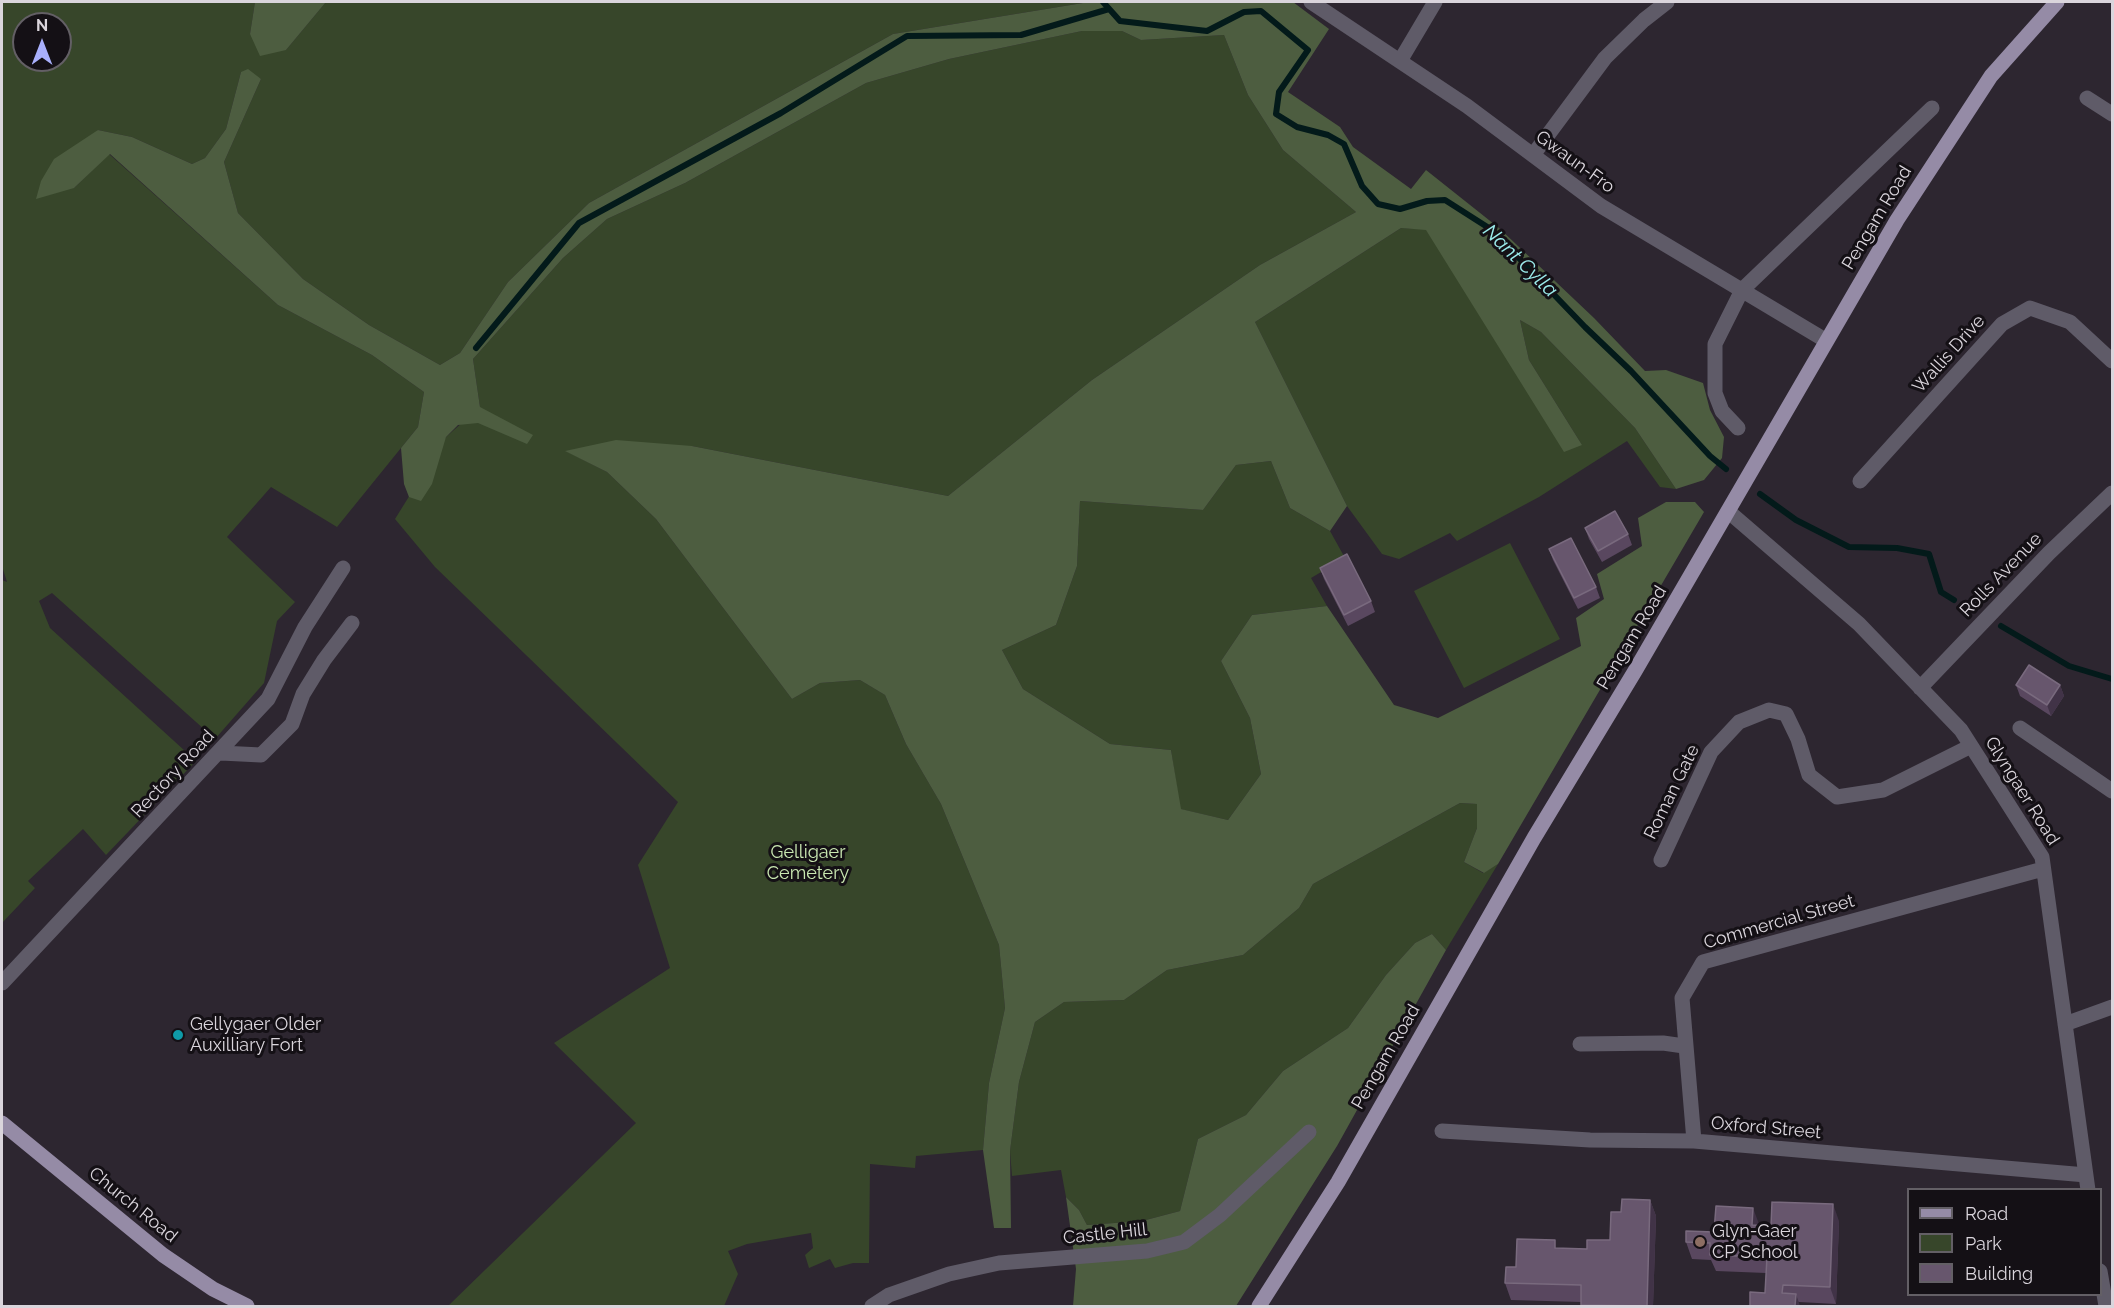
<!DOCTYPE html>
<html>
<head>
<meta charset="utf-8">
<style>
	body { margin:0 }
	#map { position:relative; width:2114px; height:1308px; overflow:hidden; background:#2d2630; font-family:Raleway,sans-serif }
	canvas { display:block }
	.frame { position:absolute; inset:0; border:3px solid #dad5dc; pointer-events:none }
	.legend { position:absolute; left:1907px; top:1188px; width:195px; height:108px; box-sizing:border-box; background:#141015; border:2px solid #635f65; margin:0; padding:8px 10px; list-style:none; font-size:18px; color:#dad5dc }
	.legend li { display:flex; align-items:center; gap:12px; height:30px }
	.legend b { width:30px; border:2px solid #635f65 }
	.north { position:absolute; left:12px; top:12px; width:60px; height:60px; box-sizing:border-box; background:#141015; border:2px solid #635f65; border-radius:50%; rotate:0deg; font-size:16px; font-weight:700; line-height:24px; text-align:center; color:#dad5dc }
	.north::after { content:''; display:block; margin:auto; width:21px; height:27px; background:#a9b0fc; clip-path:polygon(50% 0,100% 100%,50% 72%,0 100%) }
</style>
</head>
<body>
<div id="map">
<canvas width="2114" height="1308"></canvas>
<div class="frame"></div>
<ul class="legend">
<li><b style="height:8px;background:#958ba6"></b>Road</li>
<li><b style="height:16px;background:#37462a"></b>Park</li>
<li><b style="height:16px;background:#67566d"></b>Building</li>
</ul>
<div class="north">N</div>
</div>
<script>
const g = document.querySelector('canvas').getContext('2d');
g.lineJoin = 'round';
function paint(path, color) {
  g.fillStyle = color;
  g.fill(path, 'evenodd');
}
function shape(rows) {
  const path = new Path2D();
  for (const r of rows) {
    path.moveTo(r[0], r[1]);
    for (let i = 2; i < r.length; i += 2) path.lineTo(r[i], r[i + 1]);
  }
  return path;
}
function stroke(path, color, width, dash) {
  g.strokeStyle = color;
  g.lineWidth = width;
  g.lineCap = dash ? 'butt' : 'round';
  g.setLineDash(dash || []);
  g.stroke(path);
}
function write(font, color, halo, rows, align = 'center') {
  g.font = font + ' Raleway,sans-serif';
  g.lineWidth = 6;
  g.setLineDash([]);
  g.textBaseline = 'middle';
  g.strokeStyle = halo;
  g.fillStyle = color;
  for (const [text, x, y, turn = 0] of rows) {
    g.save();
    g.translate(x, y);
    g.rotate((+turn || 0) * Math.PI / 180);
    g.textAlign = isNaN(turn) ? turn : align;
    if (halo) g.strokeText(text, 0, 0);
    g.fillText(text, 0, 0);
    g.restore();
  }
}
paint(shape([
	[2,2,255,2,250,34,286,50,326,2,1089,2,893,34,589,203,508,282,460,353,440,365,369,325,303,279,238,213,224,162,261,79,241,72,226,129,205,158,192,164,132,137,98,130,74,188,109,154,278,305,372,355,424,392,418,427,337,527,271,487,227,537,295,602,277,621,264,683,215,739,52,593,39,601,50,628,196,761,106,855,83,829,28,881,35,888,2,923,2,580,7,582,2,566],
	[24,24,60,24,60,60,24,60],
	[1082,31,1122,31,1141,40,1224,35,1248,95,1283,150,1356,212,1260,265,1092,380,948,496,692,446,566,451,607,472,656,519,792,699,820,683,860,680,885,695,906,744,941,804,999,945,1005,1008,989,1083,983,1150,916,1156,915,1168,870,1164,869,1263,853,1263,835,1268,830,1259,809,1268,805,1255,813,1248,811,1233,747,1244,728,1251,738,1274,724,1306,448,1306,636,1123,554,1043,670,968,638,865,678,802,435,567,395,519,446,437,480,407,473,359,563,258,607,219,685,183,866,83,949,59],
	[1401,228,1426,229,1582,445,1529,360,1520,320,1541,332,1635,428,1676,489,1660,487,1627,441,1539,497,1457,541,1450,533,1399,559,1382,554,1347,506,1255,322],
	[1271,461,1290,508,1330,531,1345,558,1311,578,1327,606,1252,615,1221,661,1250,718,1261,774,1228,820,1180,809,1171,750,1110,744,1023,689,1002,650,1056,625,1077,566,1080,501,1203,510,1236,465],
	[1510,543,1560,639,1464,688,1414,591],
	[1460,803,1477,804,1477,828,1464,862,1483,873,1498,864,1446,950,1432,934,1415,943,1386,975,1348,1028,1283,1071,1246,1115,1198,1139,1180,1211,1142,1221,1087,1225,1079,1210,1066,1197,1061,1170,1012,1176,1010,1151,1019,1082,1035,1022,1064,1002,1124,1000,1167,970,1243,955,1299,908,1313,884]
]), '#37462a');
paint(shape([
	[255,2,326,2,286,50,260,56,250,34],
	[1089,2,1293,2,1329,29,1288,92,1340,127,1353,147,1411,189,1426,170,1499,228,1594,318,1645,371,1666,370,1703,383,1710,410,1724,437,1722,458,1704,480,1676,489,1635,428,1541,332,1520,320,1529,360,1582,445,1564,452,1426,230,1401,228,1255,322,1347,506,1330,531,1290,508,1271,461,1236,465,1203,510,1080,501,1077,566,1056,625,1002,650,1023,689,1110,744,1171,750,1181,809,1228,820,1261,774,1250,718,1221,661,1252,615,1327,606,1394,705,1438,718,1581,646,1576,618,1604,599,1597,574,1642,546,1638,518,1666,502,1695,502,1704,512,1498,864,1484,873,1464,862,1477,828,1477,804,1460,803,1313,884,1299,908,1243,955,1167,970,1124,1000,1064,1002,1035,1022,1019,1082,1010,1151,1011,1228,994,1228,983,1150,989,1083,1005,1008,999,945,941,804,906,744,885,695,860,680,820,683,792,699,656,519,607,472,565,451,616,440,692,446,948,496,1092,380,1260,265,1356,212,1283,150,1248,95,1224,35,1141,40,1122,31,1082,31,949,59,866,83,685,183,607,219,563,258,473,359,480,407,533,435,527,444,478,423,458,425,446,437,432,484,421,501,409,497,404,484,401,448,418,427,424,392,372,355,278,305,110,154,74,188,36,199,41,181,54,159,98,130,132,137,192,164,205,158,226,129,241,72,248,69,261,79,224,162,238,213,303,279,369,325,440,365,460,353,508,282,589,203,893,34],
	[1432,934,1446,950,1337,1146,1236,1306,1073,1306,1076,1269,1066,1197,1079,1210,1087,1225,1142,1221,1180,1211,1198,1139,1246,1115,1283,1071,1348,1028,1386,975,1415,943]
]), '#4d5d40');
stroke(shape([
	[1103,2,1120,21,1207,31,1244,12,1261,11,1308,50,1279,92,1276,114,1297,127,1328,135,1344,144,1362,186,1378,204,1400,209,1427,201,1445,200,1492,230,1585,327,1631,371,1710,456,1726,469],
	[476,348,579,223,781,113,907,36,1021,35,1109,9],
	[1760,494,1796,520,1849,547,1897,548,1929,554,1941,592,1954,600],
	[2001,626,2069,666,2112,679]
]), '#031a1a', 6);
stroke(shape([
	[1311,2,1467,106,1601,206,1825,340],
	[1400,61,1435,2],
	[2087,98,2112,114],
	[1533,155,1605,58,1644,20,1667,2],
	[1738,428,1722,411,1715,393,1715,344,1742,290,1932,108],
	[1860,481,2002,324,2030,308,2070,322,2112,361],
	[1729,512,1859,624,1961,730,2042,857,2088,1190],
	[1920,688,2049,553,2112,493],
	[2020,728,2112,791],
	[221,753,261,755,292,724,303,694,324,660,352,623],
	[1661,860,1711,752,1739,722,1769,710,1786,714,1798,739,1809,775,1837,797,1883,790,1971,746],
	[2,983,268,699,305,627,343,568],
	[2065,1024,2112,1007],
	[1580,1044,1663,1043,1684,1046],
	[1442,1131,1590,1140,1694,1141,2086,1175],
	[1694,1141,1682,998,1703,962,2043,869],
	[2100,1271,2106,1306],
	[872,1306,889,1295,949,1274,999,1263,1147,1251,1184,1242,1220,1215,1309,1132]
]), '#5f5b68', 15);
stroke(shape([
	[2,1123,163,1255,213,1289,247,1306],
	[1259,1306,1338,1182,1534,838,1635,671,1897,220,1991,76,2057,2]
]), '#958ba6', 15);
paint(shape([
	[1585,528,1628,534,1632,545,1602,562,1589,539],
	[1549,549,1596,587,1600,598,1578,609,1553,560],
	[1320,568,1371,601,1375,612,1348,626,1324,579],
	[2016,685,2060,685,2064,696,2051,716,2020,696],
	[1650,1200,1656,1216,1653,1306,1581,1306,1581,1302,1511,1300,1505,1283,1516,1267,1558,1248,1587,1249,1610,1240,1621,1212],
	[1839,1221,1836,1304,1799,1302,1765,1293,1766,1273,1716,1271,1711,1260,1692,1259,1686,1242,1714,1232,1759,1224,1759,1226,1771,1226]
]), '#59475f');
paint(shape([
	[2060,685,2064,696,2051,716,2047,705],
	[1650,1200,1656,1216,1653,1306,1647,1306],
	[1833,1204,1839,1221,1836,1304,1830,1287],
	[1753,1208,1759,1224,1758,1242,1752,1225],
	[1796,1294,1800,1306,1795,1306]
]), '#413347');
const building = shape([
	[1615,511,1628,534,1598,551,1585,528,1615,511],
	[1571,538,1596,587,1574,598,1549,549,1571,538],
	[1347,554,1371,601,1344,615,1320,568,1347,554],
	[2029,665,2060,685,2047,705,2016,685,2029,665],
	[1622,1199,1650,1200,1647,1306,1581,1305,1581,1285,1505,1283,1506,1267,1516,1267,1517,1239,1555,1240,1555,1248,1587,1249,1587,1240,1610,1240,1611,1212,1621,1212,1622,1199],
	[1772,1202,1833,1204,1830,1287,1783,1285,1782,1293,1796,1294,1795,1306,1750,1306,1750,1292,1765,1293,1767,1257,1710,1255,1710,1243,1686,1242,1686,1231,1714,1232,1716,1206,1753,1208,1752,1225,1771,1226,1772,1202]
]);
paint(building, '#67566d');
stroke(building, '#796a7e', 1.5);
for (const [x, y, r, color] of [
	[178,1035,6,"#0f9aa8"],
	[1700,1242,6,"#8d6e63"]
]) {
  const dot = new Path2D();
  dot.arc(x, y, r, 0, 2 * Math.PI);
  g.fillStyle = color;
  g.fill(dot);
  stroke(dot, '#141015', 2);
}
write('18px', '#dad5dc', '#141015', [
	["Gwaun-Fro",1575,162,36],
	["Pengam Road",1877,218,-59],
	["Wallis Drive",1949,354,-48],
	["Rolls Avenue",2001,575,-46],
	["Pengam Road",1632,638,-59],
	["Rectory Road",173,774,-47],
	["Glyngaer Road",2022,791,58],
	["Roman Gate",1672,792,-64],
	["Commercial Street",1779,922,-16],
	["Pengam Road",1386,1057,-60],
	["Oxford Street",1766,1128,5],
	["Church Road",133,1205,39],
	["Castle Hill",1105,1234,-6]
]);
write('18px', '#c9e7b1', '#141015', [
	["Gelligaer",808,853],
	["Cemetery",808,874]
]);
write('18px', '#dad5dc', '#141015', [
	["Gellygaer Older",190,1025],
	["Auxilliary Fort",190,1046],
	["Glyn-Gaer",1712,1232],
	["CP School",1712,1253]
], 'left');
write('italic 20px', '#9bebeb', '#141015', [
	["Nant Cylla",1520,261,44]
]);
</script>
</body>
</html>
